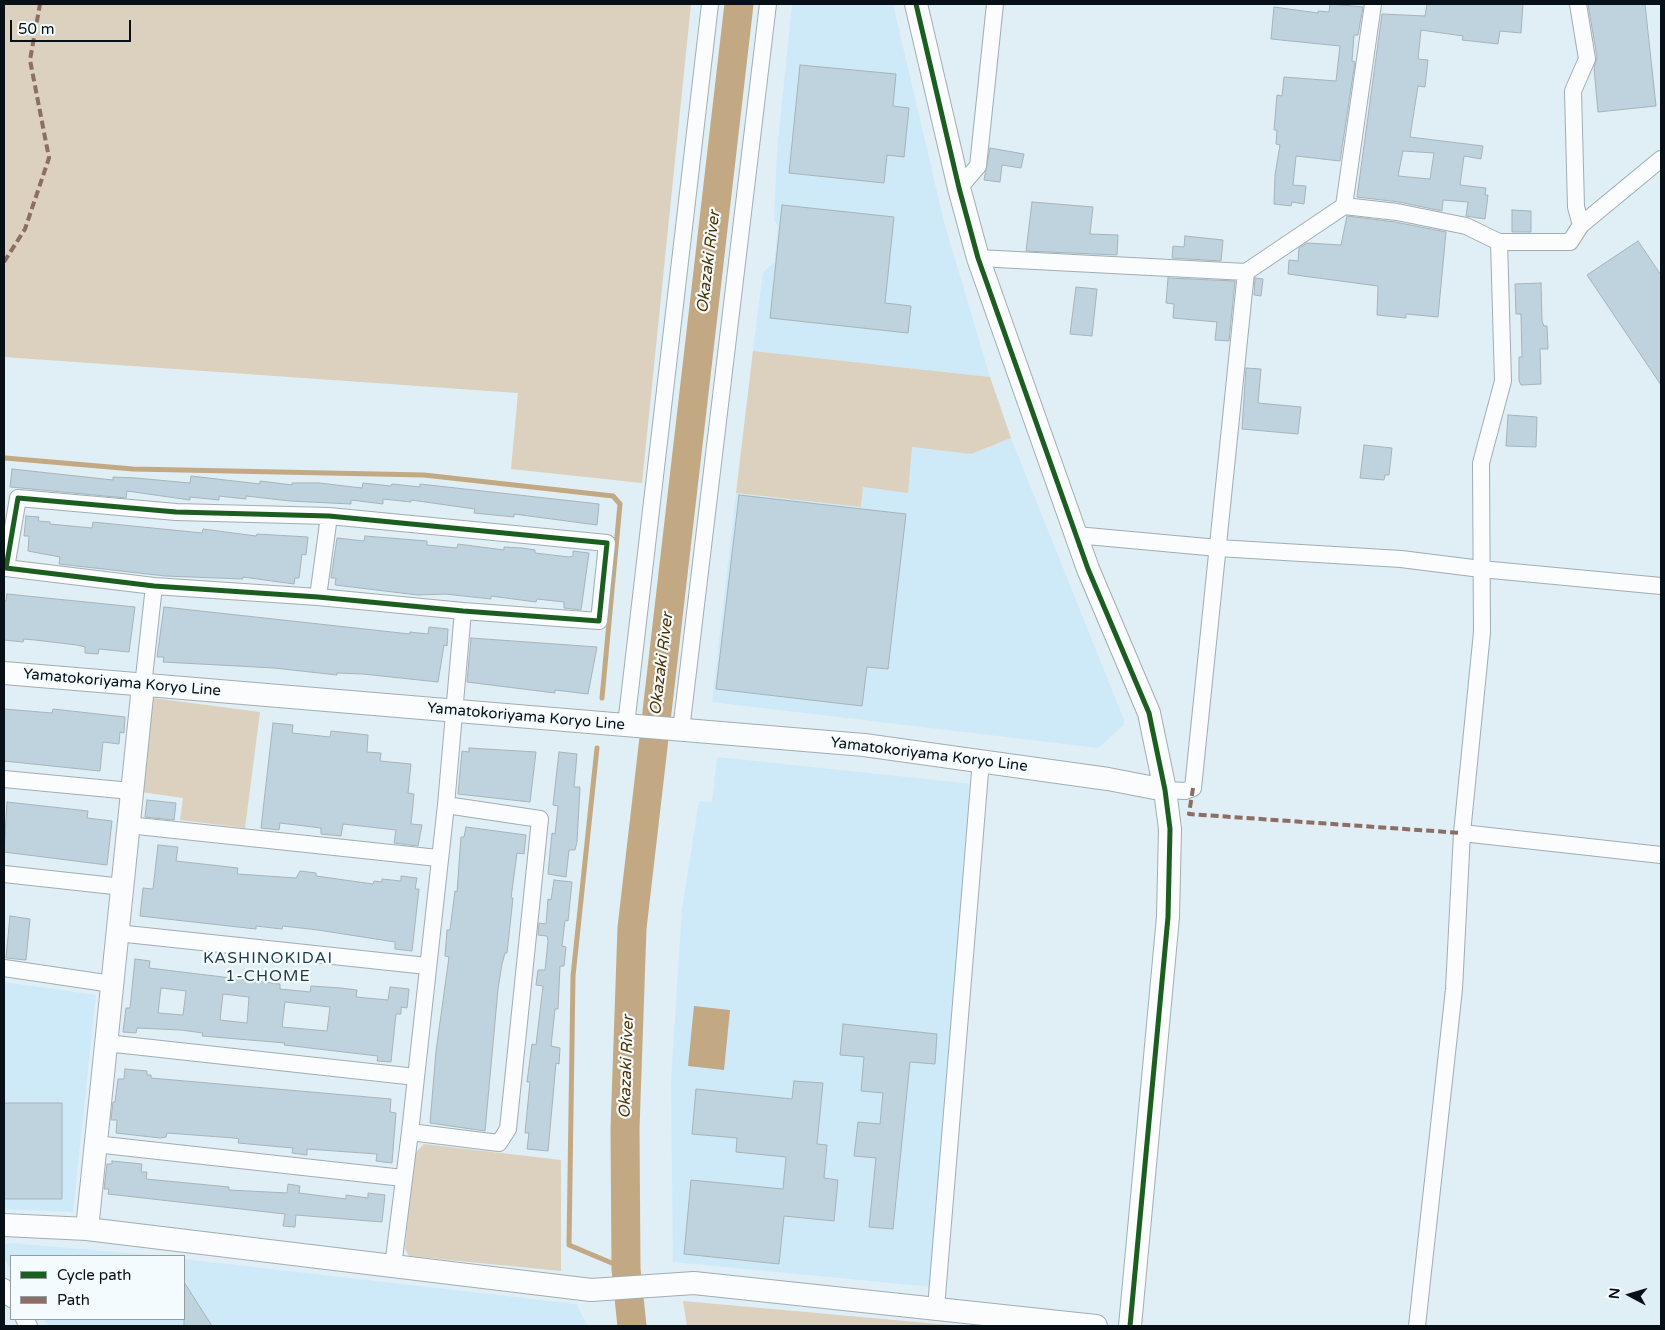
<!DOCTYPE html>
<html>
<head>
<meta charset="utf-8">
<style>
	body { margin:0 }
	#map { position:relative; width:1665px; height:1330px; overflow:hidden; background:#e0eef5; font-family:"Varela Round",sans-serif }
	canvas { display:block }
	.frame { position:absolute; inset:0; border:5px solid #061016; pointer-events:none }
	.legend { position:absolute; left:10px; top:1255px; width:175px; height:65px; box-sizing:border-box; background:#f4fbfe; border:1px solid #959da1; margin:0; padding:6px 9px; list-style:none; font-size:15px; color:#061016 }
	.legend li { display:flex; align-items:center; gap:10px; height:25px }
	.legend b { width:25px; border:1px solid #959da1 }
	.north { position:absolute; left:1605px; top:1270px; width:50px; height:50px; -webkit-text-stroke:4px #f4fbfe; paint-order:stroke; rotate:276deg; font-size:14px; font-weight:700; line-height:20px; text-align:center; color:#061016 }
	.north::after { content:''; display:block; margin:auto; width:18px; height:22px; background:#061016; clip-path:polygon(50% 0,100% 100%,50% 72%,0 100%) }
	.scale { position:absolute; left:10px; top:20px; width:121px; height:22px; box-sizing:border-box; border:2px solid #061016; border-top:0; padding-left:6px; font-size:15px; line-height:18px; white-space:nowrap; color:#061016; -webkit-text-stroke:4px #f4fbfe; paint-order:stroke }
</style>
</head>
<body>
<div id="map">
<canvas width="1665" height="1330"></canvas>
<div class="frame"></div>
<ul class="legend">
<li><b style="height:6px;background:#1b5e20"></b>Cycle path</li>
<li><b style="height:6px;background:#8d6e63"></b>Path</li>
</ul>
<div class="north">N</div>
<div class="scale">50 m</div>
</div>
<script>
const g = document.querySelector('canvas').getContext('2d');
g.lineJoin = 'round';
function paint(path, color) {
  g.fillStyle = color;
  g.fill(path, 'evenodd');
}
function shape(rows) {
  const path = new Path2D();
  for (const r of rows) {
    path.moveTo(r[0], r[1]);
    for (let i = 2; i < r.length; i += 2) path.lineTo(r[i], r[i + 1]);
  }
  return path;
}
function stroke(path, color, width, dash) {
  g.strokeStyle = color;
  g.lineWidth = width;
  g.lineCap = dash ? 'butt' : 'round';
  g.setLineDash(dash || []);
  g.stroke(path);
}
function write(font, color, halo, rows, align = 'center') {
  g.font = font + ' "Varela Round",sans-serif';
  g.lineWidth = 4.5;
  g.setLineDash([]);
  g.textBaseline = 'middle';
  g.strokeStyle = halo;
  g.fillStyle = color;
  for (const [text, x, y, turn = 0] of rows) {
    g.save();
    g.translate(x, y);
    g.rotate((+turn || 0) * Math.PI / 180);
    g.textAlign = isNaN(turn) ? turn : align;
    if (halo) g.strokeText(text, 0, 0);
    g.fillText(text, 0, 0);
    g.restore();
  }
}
paint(shape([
	[792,4,893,4,944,222,990,377,753,351,763,272,774,263,778,226,774,220,777,152],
	[1011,438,1124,720,1123,726,1098,748,712,702,736,493,861,507,863,487,912,447,971,454],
	[717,757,973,784,932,1287,673,1262,671,1081,682,909,699,801,712,802],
	[4,982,96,995,73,1212,4,1209],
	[12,1243,150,1255,162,1256,11,1256,11,1270,4,1258,4,1244],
	[184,1259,576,1304,588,1326,48,1326,44,1319,184,1319]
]), '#ceeaf9');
paint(shape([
	[4,4,691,4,642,483,511,469,518,393,4,357],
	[753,351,990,377,1011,438,971,454,912,447,908,493,863,487,861,507,736,493],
	[153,698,260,712,245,828,180,820,183,798,141,792],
	[424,1144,561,1160,561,1271,409,1256,405,1249,414,1154],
	[683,1301,961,1326,687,1326]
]), '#dbd1be');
paint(shape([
	[694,1006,730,1010,724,1070,688,1066]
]), '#c2a983');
stroke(shape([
	[5,458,133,469,424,475,613,496,620,504,602,698],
	[597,748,573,976,569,1245,626,1269]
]), '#c2a983', 5);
stroke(shape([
	[632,1326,626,1269,625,1129,632,928,739,4]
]), '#c2a983', 29);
const building = shape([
	[1330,4,1363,7,1358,35,1354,35,1352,61,1355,62,1340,161,1296,156,1293,185,1306,186,1304,204,1292,202,1291,206,1274,204,1275,175,1280,145,1276,144,1277,130,1274,130,1277,95,1282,96,1284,77,1336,81,1340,46,1271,39,1274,7,1318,13,1318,11,1329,12,1330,4],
	[1427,4,1523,4,1521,33,1500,31,1498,44,1462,40,1463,36,1421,30,1418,59,1428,60,1425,87,1418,86,1410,137,1483,146,1481,159,1464,156,1460,185,1486,188,1485,195,1488,195,1485,219,1466,216,1468,202,1443,200,1442,211,1399,202,1357,197,1382,14,1425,16,1427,4],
	[1403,151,1434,153,1430,179,1398,176,1403,151],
	[1588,4,1645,4,1656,106,1598,112,1594,68,1597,57,1588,4],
	[800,65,896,74,893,106,909,108,904,157,887,155,884,183,789,173,800,65],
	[990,148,1024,154,1021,168,1002,165,1000,182,984,180,990,148],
	[1032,202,1093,207,1090,234,1118,235,1117,255,1026,251,1032,202],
	[782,205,894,217,885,303,911,306,908,333,770,318,782,205],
	[1512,210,1531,211,1531,232,1512,232,1512,210],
	[1347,216,1395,222,1446,232,1438,317,1406,314,1406,318,1377,315,1378,286,1288,274,1289,260,1298,261,1299,248,1307,243,1341,245,1347,216],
	[1185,236,1223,240,1221,261,1172,258,1173,246,1184,247,1185,236],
	[1638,241,1661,275,1661,385,1587,275,1638,241],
	[1168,278,1235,281,1229,341,1215,340,1217,322,1173,318,1174,304,1166,303,1168,278],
	[1255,278,1263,279,1261,296,1254,295,1255,278],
	[1541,283,1542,321,1544,326,1547,326,1548,349,1540,349,1541,384,1521,385,1519,381,1519,357,1522,357,1521,314,1516,314,1515,284,1541,283],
	[1076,287,1097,289,1092,336,1070,334,1076,287],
	[1246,368,1261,369,1258,403,1301,407,1298,434,1242,429,1246,368],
	[1508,415,1537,417,1536,447,1506,446,1508,415],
	[1364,445,1392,448,1389,475,1385,475,1384,480,1360,478,1364,445],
	[12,469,113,480,113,477,136,478,190,483,191,476,260,484,260,481,292,485,292,483,319,483,362,488,363,483,391,486,392,484,420,487,420,484,599,504,597,525,514,514,514,517,474,513,475,509,411,500,411,502,383,499,383,504,351,500,351,504,290,501,246,496,246,499,219,496,219,500,190,497,190,500,127,491,126,498,10,487,12,469],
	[739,495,906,514,888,669,867,667,862,706,716,689,739,495],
	[26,516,39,517,38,521,50,522,50,524,92,528,93,522,202,533,203,529,256,536,257,534,308,537,306,555,302,554,299,578,295,578,294,584,243,577,243,579,165,576,59,564,60,557,28,551,29,536,24,536,26,516],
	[365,536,427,541,427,545,457,548,458,544,504,550,504,547,522,548,535,550,535,553,569,557,573,556,573,551,589,553,581,610,564,608,564,602,537,599,536,602,491,596,491,599,445,594,418,595,335,585,336,578,331,578,337,538,364,541,365,536],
	[7,594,135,607,129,652,99,649,98,654,85,653,85,647,77,645,35,640,24,639,23,642,4,640,4,601,6,601,7,594],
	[164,607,410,634,410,632,428,634,429,627,448,629,447,646,444,645,438,682,363,674,337,673,337,675,274,668,163,662,164,657,157,657,164,607],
	[471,638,597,647,588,694,555,690,555,693,467,682,471,638],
	[4,709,52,713,53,709,125,717,124,733,120,732,119,744,103,742,100,771,4,761,4,709],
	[273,723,293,725,292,733,330,737,331,731,368,735,367,752,381,753,380,761,411,764,408,793,414,794,411,824,422,825,418,846,394,843,396,830,343,824,341,836,321,834,321,828,280,823,279,830,261,828,273,723],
	[469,748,536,752,530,802,458,794,462,751,469,752,469,748],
	[559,752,577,754,574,787,580,787,577,842,575,850,569,850,566,877,548,874,552,833,555,834,558,806,553,805,559,752],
	[147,800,176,803,174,820,145,817,147,800],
	[7,802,88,811,87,818,112,821,107,865,4,852,7,802],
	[466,827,526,835,524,854,517,853,511,898,513,898,507,953,505,953,502,964,498,989,485,1131,430,1123,436,1051,449,957,445,956,447,930,450,930,455,891,457,892,461,837,464,837,466,827],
	[158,845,178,847,176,861,238,868,237,874,296,878,300,871,316,873,316,876,373,884,374,881,382,882,382,879,401,881,401,876,417,878,415,889,419,889,412,951,395,949,395,942,318,930,283,926,282,929,256,926,256,929,140,916,143,888,153,889,158,845],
	[554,880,572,882,568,921,565,920,562,946,566,947,564,966,560,966,558,1009,555,1009,551,1046,560,1048,559,1064,556,1063,548,1151,527,1149,529,1133,525,1133,530,1082,527,1082,532,1044,536,1045,543,986,536,985,538,970,545,970,548,941,547,936,538,935,539,923,546,924,548,899,551,900,554,880],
	[10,916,30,919,26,960,6,958,10,916],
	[135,959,150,961,149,968,280,984,280,989,310,992,311,986,341,988,357,990,356,997,388,1000,390,987,409,989,407,1008,401,1007,401,1014,396,1014,391,1062,377,1061,378,1056,284,1045,285,1043,202,1036,203,1033,181,1030,137,1028,136,1033,123,1032,126,1008,130,1008,135,959],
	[161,988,186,991,183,1015,158,1013,161,988],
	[223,994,249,997,247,1023,220,1020,223,994],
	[285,1002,330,1007,327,1031,282,1027,285,1002],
	[843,1024,937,1034,935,1064,910,1062,893,1229,869,1227,876,1158,854,1156,858,1122,880,1124,883,1093,861,1091,864,1057,840,1055,843,1024],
	[125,1069,147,1071,147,1075,151,1075,151,1078,391,1099,390,1112,396,1113,392,1163,376,1161,377,1154,307,1149,307,1155,292,1153,293,1148,238,1143,239,1139,234,1138,167,1133,166,1137,160,1138,116,1133,117,1120,111,1120,113,1102,115,1102,118,1079,124,1079,125,1069],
	[794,1081,823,1083,817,1144,827,1145,824,1178,838,1180,834,1221,784,1216,779,1264,684,1254,691,1180,783,1189,786,1157,736,1152,737,1138,692,1134,696,1089,792,1099,794,1081],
	[4,1103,62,1103,62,1199,4,1199,4,1103],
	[112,1161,142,1164,141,1172,147,1172,146,1179,229,1187,229,1190,287,1193,288,1184,300,1186,299,1193,346,1199,346,1195,368,1198,368,1193,385,1195,382,1222,296,1215,295,1227,283,1226,285,1214,108,1194,109,1189,104,1189,107,1164,112,1164,112,1161],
	[184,1282,212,1326,184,1326,184,1282]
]);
paint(building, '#bed3dd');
stroke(building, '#a7b3b9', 1);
const street = shape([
	[1578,4,1587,59,1573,91,1576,207,1581,225],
	[959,188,978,166,995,4],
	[1344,206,1373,4],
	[978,258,1246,272,1344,206,1397,212,1466,226,1499,242,1570,242,1581,225,1661,159],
	[18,498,176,512,329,516,607,543,599,621,463,611,318,597,154,586,6,568,18,498],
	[1076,535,1218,548,1401,559,1481,569,1661,586],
	[318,597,329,516],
	[143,686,154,586],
	[626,725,710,4],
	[681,730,768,4],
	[4,779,131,791],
	[1165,790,1185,791,1193,788,1246,272],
	[128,825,438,858],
	[1462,833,1661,855],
	[4,874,123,887],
	[117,933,427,966],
	[4,968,112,984],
	[106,1043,416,1077],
	[410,1132,499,1143,508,1129,540,819,446,805],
	[95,1144,403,1178],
	[393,1266,410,1132,446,805,463,611],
	[4,1287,11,1299],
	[936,1308,981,760],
	[24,1319,29,1326],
	[1417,1326,1454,989,1462,833,1482,632,1481,463,1503,381,1499,242]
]);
const secondary = shape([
	[916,4,959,188,978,258,1088,569,1149,713,1165,790,1170,829,1168,917,1130,1326],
	[4,673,864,745,1108,779,1165,790],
	[4,1225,87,1229,591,1290,694,1283,1096,1326],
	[87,1229,143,686]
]);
stroke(street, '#a1adb3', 18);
stroke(secondary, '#a1adb3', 24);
stroke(street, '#fafcfe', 16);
stroke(secondary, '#fafcfe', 22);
stroke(shape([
	[4,262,25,229,49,158,30,60,40,4],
	[1193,788,1189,814,1462,833]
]), '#8d6e63', 4, [8, 4]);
stroke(shape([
	[916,4,959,188,978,258,1088,569,1149,713,1165,790,1170,829,1168,917,1130,1326],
	[18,498,176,512,329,516,607,543,599,621,463,611,318,597,154,586,6,568,18,498]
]), '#1b5e20', 5);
write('15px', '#061016', '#f4fbfe', [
	["Yamatokoriyama Koryo Line",122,683,5],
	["Yamatokoriyama Koryo Line",526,717,5],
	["Yamatokoriyama Koryo Line",929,755,7]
]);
write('italic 16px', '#4f3301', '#f4fbfe', [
	["Okazaki River",709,262,-83],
	["Okazaki River",662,664,-83],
	["Okazaki River",627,1067,-88]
]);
g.letterSpacing = '1px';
write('16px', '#1f3a47', '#f4fbfe', [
	["KASHINOKIDAI",268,959],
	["1-CHOME",268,977]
]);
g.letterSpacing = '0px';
</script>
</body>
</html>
